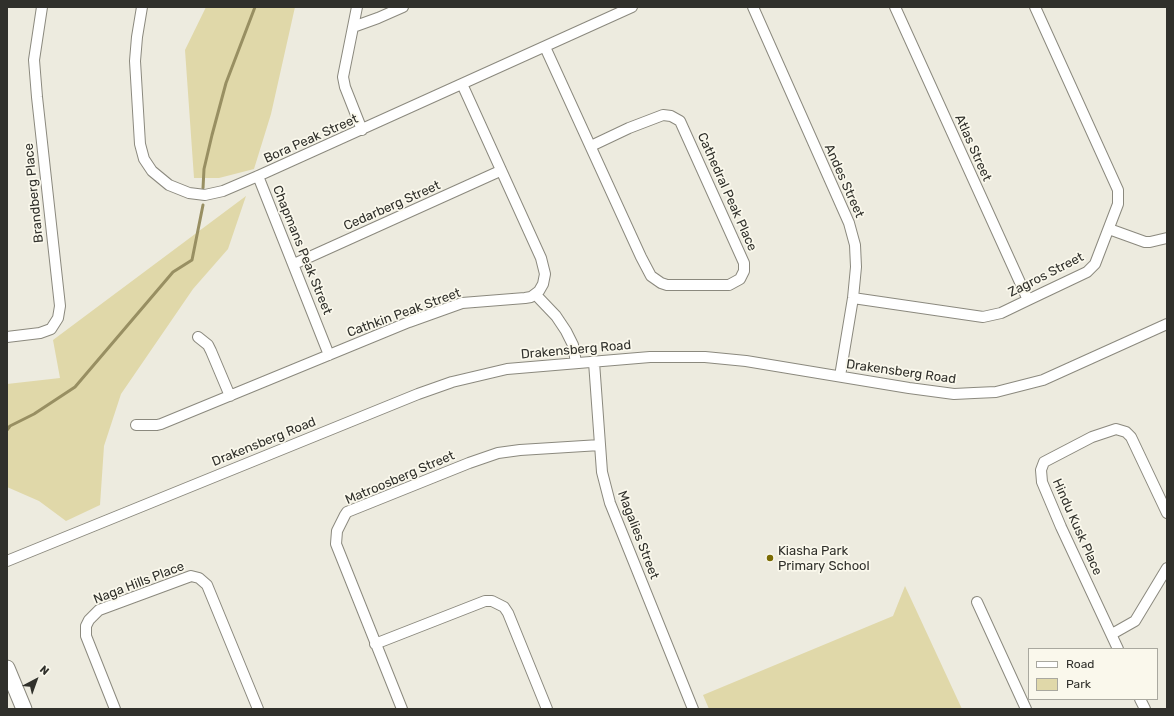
<!DOCTYPE html>
<html>
<head>
<meta charset="utf-8">
<style>
	body { margin:0 }
	#map { position:relative; width:1174px; height:716px; overflow:hidden; background:#edebdf; font-family:Rubik,sans-serif }
	canvas { display:block }
	.frame { position:absolute; inset:0; border:8px solid #30302b; pointer-events:none }
	.legend { position:absolute; left:1028px; top:648px; width:130px; height:52px; box-sizing:border-box; background:#faf8ec; border:1px solid #a9a89f; margin:0; padding:5px 7px; list-style:none; font-size:12px; color:#30302b }
	.legend li { display:flex; align-items:center; gap:8px; height:20px }
	.legend b { width:20px; border:1px solid #a9a89f }
	.north { position:absolute; left:16px; top:660px; width:40px; height:40px; -webkit-text-stroke:3px #faf8ec; paint-order:stroke; rotate:41deg; font-size:11px; font-weight:700; line-height:16px; text-align:center; color:#30302b }
	.north::after { content:''; display:block; margin:auto; width:14px; height:18px; background:#30302b; clip-path:polygon(50% 0,100% 100%,50% 72%,0 100%) }
</style>
</head>
<body>
<div id="map">
<canvas width="1174" height="716"></canvas>
<div class="frame"></div>
<ul class="legend">
<li><b style="height:5px;background:#fff"></b>Road</li>
<li><b style="height:11px;background:#e0d8a9"></b>Park</li>
</ul>
<div class="north">N</div>
</div>
<script>
const g = document.querySelector('canvas').getContext('2d');
g.lineJoin = 'round';
function paint(path, color) {
  g.fillStyle = color;
  g.fill(path, 'evenodd');
}
function shape(rows) {
  const path = new Path2D();
  for (const r of rows) {
    path.moveTo(r[0], r[1]);
    for (let i = 2; i < r.length; i += 2) path.lineTo(r[i], r[i + 1]);
  }
  return path;
}
function stroke(path, color, width, dash) {
  g.strokeStyle = color;
  g.lineWidth = width;
  g.lineCap = dash ? 'butt' : 'round';
  g.setLineDash(dash || []);
  g.stroke(path);
}
function write(font, color, halo, rows, align = 'center') {
  g.font = font + ' Rubik,sans-serif';
  g.lineWidth = 3.5;
  g.setLineDash([]);
  g.textBaseline = 'middle';
  g.strokeStyle = halo;
  g.fillStyle = color;
  for (const [text, x, y, turn = 0] of rows) {
    g.save();
    g.translate(x, y);
    g.rotate((+turn || 0) * Math.PI / 180);
    g.textAlign = isNaN(turn) ? turn : align;
    if (halo) g.strokeText(text, 0, 0);
    g.fillText(text, 0, 0);
    g.restore();
  }
}
paint(shape([
	[206,7,295,7,271,114,254,169,219,178,194,178,185,50],
	[246,196,228,249,193,289,121,394,104,446,100,505,66,521,39,501,7,487,7,384,60,378,53,340],
	[905,586,962,709,709,709,703,695,893,616]
]), '#e0d8a9');
stroke(shape([
	[203,188,204,169,212,135,226,83,255,7],
	[7,430,10,426,34,414,75,387,173,272,192,260,203,205]
]), '#988f62', 3);
const street = shape([
	[142,7,137,37,135,61,140,144,144,159,152,171,169,185,189,193,205,195,223,191,258,176,632,7],
	[357,7,343,77,345,87,362,130],
	[753,7,849,223,855,245,856,267,853,298,840,376],
	[895,7,1028,300],
	[353,27,378,18,403,7],
	[545,47,641,257,651,276,661,283,667,285,729,285,740,279,744,271,744,263,680,121,671,116,663,115,629,128,591,146],
	[258,176,329,355],
	[1109,229,1145,242,1150,242,1167,238],
	[294,264,500,171],
	[535,294,556,316,566,331,573,345,576,363],
	[853,298,983,317,1001,313,1028,300,1087,272,1095,264,1118,204,1118,190,1035,7],
	[7,337,40,333,51,329,58,318,60,306,37,97,34,60,42,7],
	[198,337,208,345,211,351,230,396],
	[594,362,602,472,610,503,693,709],
	[136,425,157,425,161,424,409,322,462,303,525,298,531,297,539,291,543,284,545,274,541,258,462,84],
	[7,561,418,394,452,382,507,369,650,357,705,357,746,361,909,388,954,394,974,393,996,392,1043,380,1167,324],
	[977,602,1026,709],
	[1112,634,1135,621,1167,568],
	[375,644,485,601,492,601,504,607,508,613,547,709],
	[1118,649,1061,527,1042,482,1041,470,1044,462,1092,437,1116,429,1126,432,1131,437,1167,513],
	[1140,699,1145,709],
	[115,709,86,636,86,626,89,620,99,610,191,576,199,578,207,585,258,709],
	[402,709,336,544,337,531,345,515,347,512,469,463,498,453,520,450,600,445]
]);
const secondary = shape([
	[7,668,24,709]
]);
stroke(street, '#8b897e', 12);
stroke(secondary, '#8b897e', 17);
stroke(street, '#fff', 10);
stroke(secondary, '#fff', 15);
for (const [x, y, r, color] of [
	[770,558,4,"#7a6b03"]
]) {
  const dot = new Path2D();
  dot.arc(x, y, r, 0, 2 * Math.PI);
  g.fillStyle = color;
  g.fill(dot);
  stroke(dot, '#faf8ec', 1.5);
}
write('13px', '#30302b', '#faf8ec', [
	["Bora Peak Street",311,139,-24],
	["Atlas Street",973,148,66],
	["Andes Street",844,181,66],
	["Cathedral Peak Place",727,192,66],
	["Brandberg Place",34,193,-96],
	["Cedarberg Street",392,206,-24],
	["Chapmans Peak Street",302,250,68],
	["Zagros Street",1046,275,-27],
	["Cathkin Peak Street",404,313,-20],
	["Drakensberg Road",576,350,-5],
	["Drakensberg Road",901,372,8],
	["Drakensberg Road",264,442,-22],
	["Matroosberg Street",400,478,-23],
	["Hindu Kusk Place",1077,527,66],
	["Magalies Street",638,535,69],
	["Naga Hills Place",139,583,-21]
]);
write('13px', '#30302b', '#faf8ec', [
	["Kiasha Park",778,551],
	["Primary School",778,566]
], 'left');
</script>
</body>
</html>
